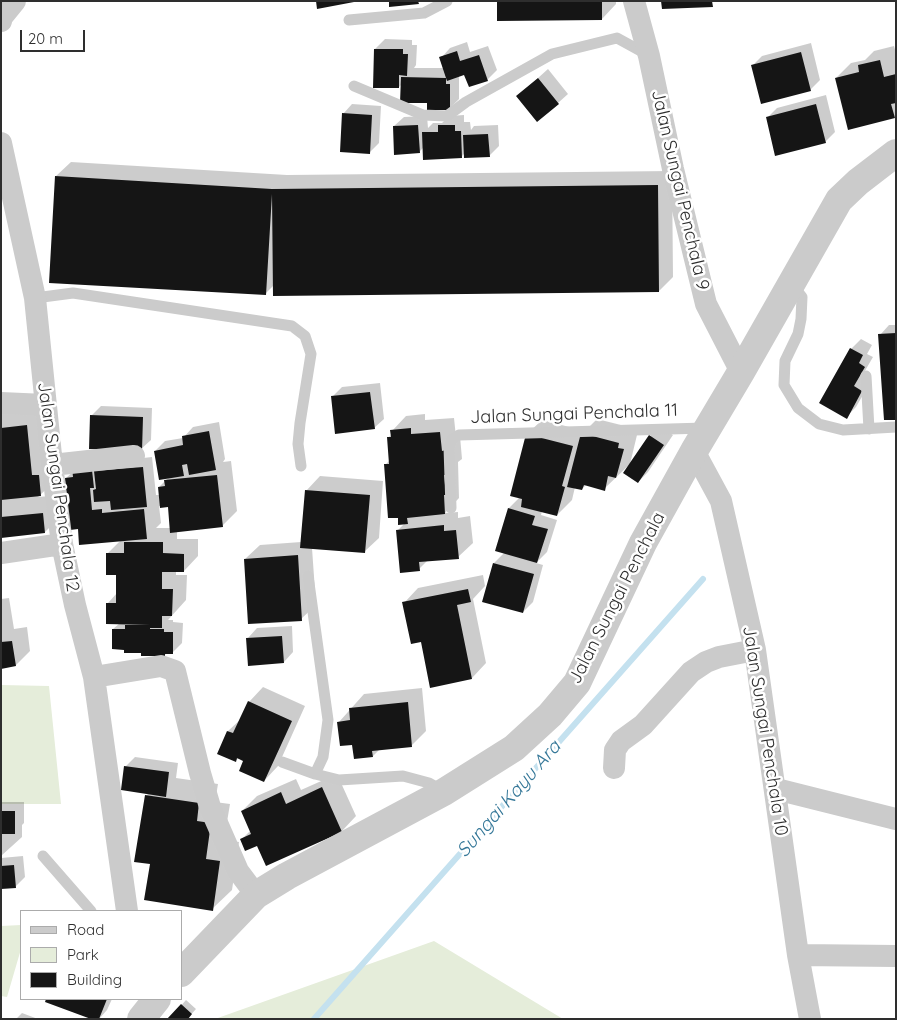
<!DOCTYPE html>
<html>
<head>
<meta charset="utf-8">
<style>
	body { margin:0 }
	#map { position:relative; width:897px; height:1020px; overflow:hidden; background:#fff; font-family:Quicksand,sans-serif }
	canvas { display:block }
	.frame { position:absolute; inset:0; border:2px solid #2e2e2e; pointer-events:none }
	.legend { position:absolute; left:20px; top:910px; width:162px; height:90px; box-sizing:border-box; background:#fff; border:1px solid #ababab; margin:0; padding:6px 9px; list-style:none; font-size:15px; color:#2e2e2e }
	.legend li { display:flex; align-items:center; gap:10px; height:25px }
	.legend b { width:25px; border:1px solid #ababab }
	.scale { position:absolute; left:20px; top:30px; width:65px; height:22px; box-sizing:border-box; border:2px solid #2e2e2e; border-top:0; padding-left:6px; font-size:15px; line-height:18px; white-space:nowrap; color:#2e2e2e; -webkit-text-stroke:4px #fff; paint-order:stroke }
</style>
</head>
<body>
<div id="map">
<canvas width="897" height="1020"></canvas>
<div class="frame"></div>
<ul class="legend">
<li><b style="height:6px;background:#cbcbcb"></b>Road</li>
<li><b style="height:14px;background:#e5edda"></b>Park</li>
<li><b style="height:14px;background:#151515"></b>Building</li>
</ul>
<div class="scale">20 m</div>
</div>
<script>
const g = document.querySelector('canvas').getContext('2d');
g.lineJoin = 'round';
function paint(path, color) {
  g.fillStyle = color;
  g.fill(path, 'evenodd');
}
function shape(rows) {
  const path = new Path2D();
  for (const r of rows) {
    path.moveTo(r[0], r[1]);
    for (let i = 2; i < r.length; i += 2) path.lineTo(r[i], r[i + 1]);
  }
  return path;
}
function stroke(path, color, width, dash) {
  g.strokeStyle = color;
  g.lineWidth = width;
  g.lineCap = dash ? 'butt' : 'round';
  g.setLineDash(dash || []);
  g.stroke(path);
}
function write(font, color, halo, rows, align = 'center') {
  g.font = font + ' Quicksand,sans-serif';
  g.lineWidth = 5;
  g.setLineDash([]);
  g.textBaseline = 'middle';
  g.strokeStyle = halo;
  g.fillStyle = color;
  for (const [text, x, y, turn = 0] of rows) {
    g.save();
    g.translate(x, y);
    g.rotate((+turn || 0) * Math.PI / 180);
    g.textAlign = isNaN(turn) ? turn : align;
    if (halo) g.strokeText(text, 0, 0);
    g.fillText(text, 0, 0);
    g.restore();
  }
}
paint(shape([
	[1,685,49,686,61,804,1,804],
	[21,925,21,949,7,997,1,996,1,926],
	[434,941,563,1019,215,1019]
]), '#e5edda');
paint(shape([
	[498,1,616,1,616,4,602,19],
	[385,39,412,40,412,45,417,45,416,65,414,68,444,68,441,58,450,48,467,42,470,52,488,46,497,70,487,80,465,73,459,75,459,99,449,109,428,102,402,84,399,87,375,49],
	[811,43,820,80,810,90,752,66,762,56],
	[894,46,896,53,896,116,894,117,836,78,851,63,865,60,874,51],
	[548,69,568,94,558,103,518,96],
	[826,95,835,132,825,142,767,118,777,108],
	[352,104,381,106,379,143,369,153,343,114],
	[464,115,464,122,470,122,471,130,474,126,498,125,499,146,489,156,465,153,461,157,424,147,419,152,394,126,404,117,427,116,428,128,433,123,442,123,449,116],
	[71,162,287,175,672,171,673,277,659,291,274,285,265,294,56,176],
	[889,325,896,325,896,418,880,335],
	[861,339,872,345,867,354,873,357,862,376,871,381,856,407,846,417,851,349],
	[380,383,384,419,374,428,332,397,342,387],
	[1,400,46,407,60,476,38,497,62,495,64,513,45,532,1,536],
	[101,406,152,408,151,440,141,449,91,416],
	[425,414,425,420,454,418,456,437,460,436,462,459,458,462,459,498,445,513,458,512,458,518,470,516,473,543,458,557,428,560,419,569,398,530,405,523,385,465,390,460,388,438,392,434,392,431,406,416],
	[597,419,633,428,637,435,630,464,604,489,586,485,582,489,575,487,572,500,557,515,542,511,541,515,557,520,547,552,536,563,543,565,533,602,523,612,494,563,505,552,509,508,520,497,527,434,542,420,585,431],
	[219,422,225,459,223,462,231,461,237,511,222,526,177,531,177,539,198,539,198,556,184,571,176,571,176,575,187,575,186,600,168,620,173,620,173,622,183,623,182,643,173,652,167,652,165,655,142,652,113,629,120,623,108,603,117,593,118,574,108,553,121,540,79,528,66,478,74,471,107,462,152,457,156,495,160,495,159,487,169,477,155,451,165,441,183,438,193,427],
	[159,506,169,506,171,528,156,528,161,523],
	[659,426,673,435,648,472,638,482,650,436],
	[320,476,383,481,379,538,364,552,312,548,316,605,301,619,245,559,260,545,301,542,306,491],
	[483,575,485,586,473,599,486,663,472,678,421,641,404,603,418,588],
	[9,598,14,629,27,627,30,651,16,665,1,667,1,599],
	[292,626,293,652,284,662,248,638,257,628],
	[263,687,305,706,278,766,264,781,245,760,239,758,235,761,219,753,228,731,241,719,249,702],
	[422,688,426,731,412,745,380,749,373,756,354,743,339,722,364,694],
	[135,757,178,763,176,778,218,784,215,802,230,804,224,840,239,842,232,890,212,909,151,863,146,796,149,793,125,767],
	[337,774,356,816,342,831,266,865,257,844,241,840,251,830,242,811,257,796,296,779,301,790],
	[1,802,24,802,24,823,22,825,22,837,1,856],
	[23,856,25,877,15,887,1,888,1,858],
	[47,999,112,999,107,1010,99,1019,46,1001],
	[186,1000,196,1009,187,1019,169,1019],
	[22,1013,38,1019,16,1019]
]), '#0003');
stroke(shape([
	[314,1019,703,579]
]), '#c4e1ef', 6);
paint(shape([
	[316,1,354,1,354,2,317,9],
	[389,1,418,1,419,4,389,7],
	[497,1,602,1,602,20,497,21],
	[661,1,712,1,713,7,662,9],
	[374,49,403,49,403,54,408,54,407,76,399,75,399,88,373,88],
	[457,51,460,61,479,55,488,81,469,87,464,75,447,81,439,57],
	[801,52,811,91,761,104,751,65],
	[880,60,884,77,896,74,896,103,891,104,895,118,848,130,835,78,859,72,858,65],
	[401,77,446,78,446,84,450,84,450,110,427,110,427,103,400,103],
	[538,78,559,104,537,122,516,96],
	[816,104,826,143,775,156,766,117],
	[342,113,372,115,370,154,340,152],
	[418,125,420,153,394,155,393,126],
	[438,125,455,125,455,131,461,131,462,158,423,160,422,132,438,132],
	[488,134,490,157,464,158,463,135],
	[55,176,272,189,658,185,659,292,273,296,272,194,266,295,49,283],
	[896,333,896,420,884,420,878,334],
	[850,348,863,355,859,363,865,367,854,386,862,391,847,419,819,403],
	[370,392,375,429,335,434,331,396],
	[90,415,143,417,142,451,89,449],
	[27,425,32,475,39,475,41,496,1,500,1,428],
	[411,428,411,434,440,432,442,451,446,450,448,475,444,475,446,495,444,495,445,514,407,518,408,524,398,525,398,518,388,518,384,464,389,464,387,437,391,437,390,430],
	[209,431,216,470,189,475,187,464,182,465,184,476,159,480,154,451,183,445,182,436],
	[581,433,619,443,618,448,624,449,616,478,608,476,605,491,584,485,582,490,567,487],
	[526,434,573,446,562,486,565,487,557,516,521,507,522,499,510,496],
	[649,435,664,445,638,483,623,473],
	[72,467,92,470,94,488,90,488,92,510,102,509,102,513,144,509,147,539,79,545,78,529,70,530,65,478,73,477],
	[143,467,147,507,111,510,110,501,94,502,93,490,96,489,94,471],
	[217,475,223,527,170,533,168,507,160,508,158,487,165,486,164,480],
	[305,490,370,495,365,553,300,548],
	[508,508,535,516,532,525,548,529,537,563,495,551],
	[43,513,45,533,1,538,1,517],
	[444,525,444,531,456,530,459,559,419,562,420,571,400,573,396,530],
	[124,542,163,542,163,553,184,554,184,572,162,572,162,589,173,589,172,616,162,616,162,628,150,628,150,629,164,629,164,632,173,632,173,654,165,654,165,656,141,656,141,653,124,653,124,650,112,649,112,629,125,629,125,625,150,625,106,624,106,603,116,603,116,575,106,575,106,553,124,553],
	[298,555,302,621,248,624,244,559],
	[493,563,534,574,523,613,482,602],
	[468,589,471,602,457,605,472,679,430,688,421,642,411,644,402,602],
	[282,636,284,663,248,666,246,638],
	[12,641,16,666,1,669,1,642],
	[248,701,292,721,264,782,239,771,243,761,237,758,236,762,217,754,227,731,233,733],
	[408,702,412,747,372,751,373,757,354,759,352,745,340,746,337,722,350,720,349,708],
	[124,766,169,772,166,797,121,790],
	[322,787,342,832,266,866,257,846,245,851,240,839,251,834,241,811,281,792,286,804],
	[145,795,199,803,197,821,211,823,206,859,220,861,213,911,144,900,150,864,134,862],
	[1,811,15,811,15,834,1,834],
	[14,865,16,888,1,889,1,866],
	[46,999,107,999,99,1019,91,1019,45,1002],
	[181,1004,192,1014,188,1019,167,1019]
]), '#151515');
stroke(shape([
	[349,20,424,13,447,1],
	[354,86,423,115,447,116,466,102,552,54,617,38,648,55],
	[792,284,802,297,801,319,798,334,785,361,784,385,798,408,819,424,843,430,896,427],
	[35,298,73,293,292,326,305,336,311,354,300,423,298,444,301,466],
	[866,376,869,429],
	[451,508,449,447,452,439,459,435,705,428],
	[308,576,328,720,323,757,315,774],
	[282,762,315,774,339,780,403,776,429,783,443,791],
	[43,856,91,911]
]), '#cbcbcb', 11);
stroke(shape([
	[634,1,649,56,673,169,706,304,741,372],
	[1,21,2,17,15,1],
	[1,143,35,298,52,465,62,544,75,605,94,677,127,911],
	[1,403,45,405],
	[694,451,721,501,755,650,798,955,810,1019],
	[52,465,134,456],
	[1,553,62,544],
	[94,677,161,666,175,671,200,773,210,807,238,871,256,895],
	[614,768,615,750,621,741,643,725,691,672,706,662,719,657,755,650],
	[776,789,896,819],
	[798,955,896,956]
]), '#cbcbcb', 22);
stroke(shape([
	[181,973,256,895,287,876,444,792,514,748,550,715,577,683,643,543,694,451,741,372,839,200,858,182,896,153],
	[141,1019,157,999]
]), '#cbcbcb', 28);
write('18px', '#2e2e2e', '#fff', [
	["Jalan Sungai Penchala 9",680,190,77],
	["Jalan Sungai Penchala 11",574,414,-2],
	["Jalan Sungai Penchala 12",58,487,82],
	["Jalan Sungai Penchala",617,598,-63],
	["Jalan Sungai Penchala 10",765,731,81]
]);
write('italic 19px', '#347798', '#fff', [
	["Sungai Kayu Ara",509,799,-49]
]);
</script>
</body>
</html>
